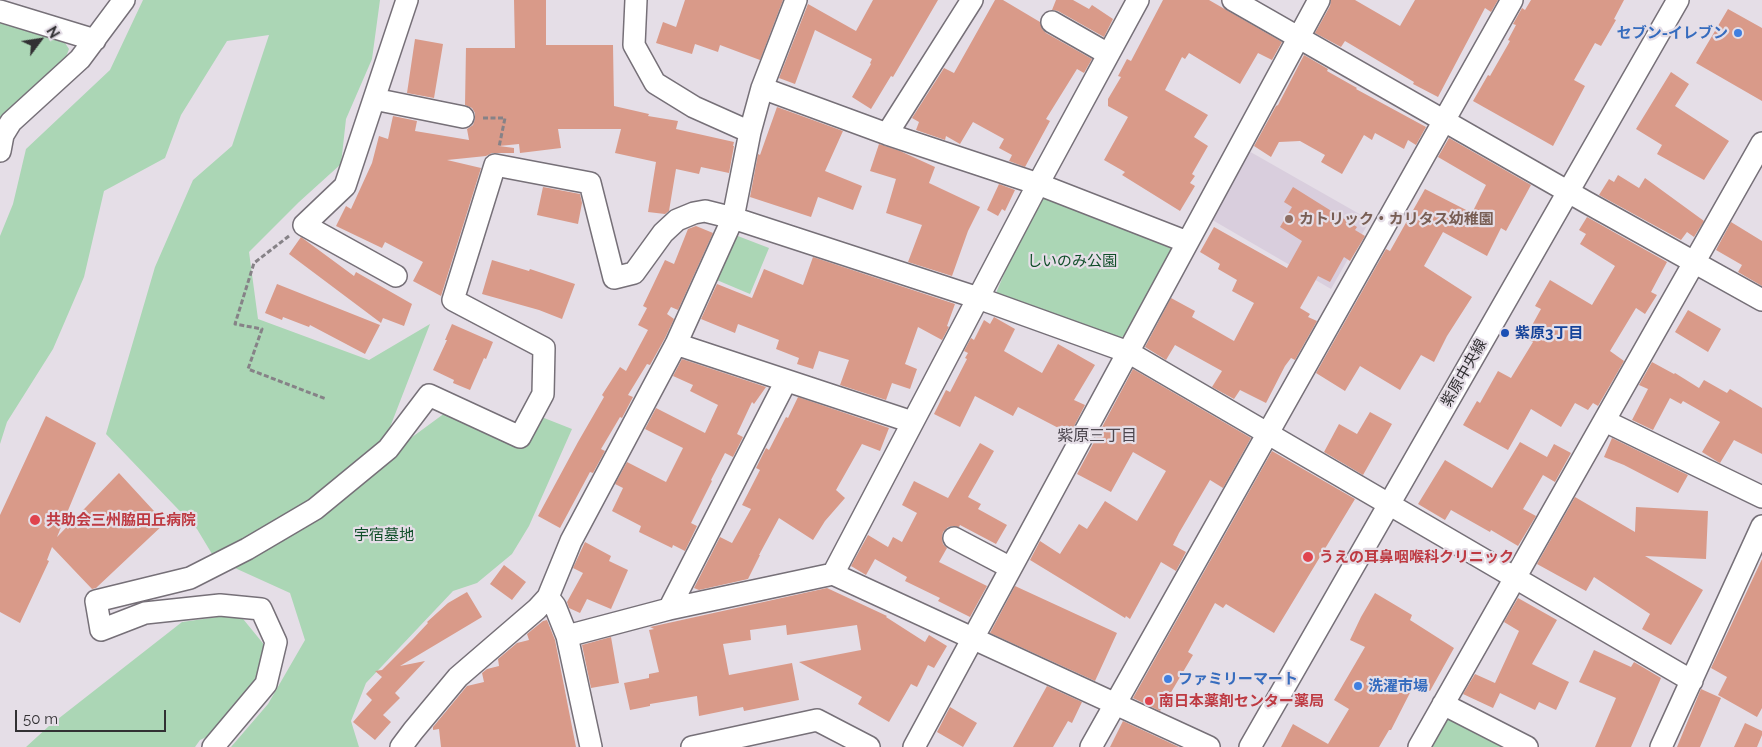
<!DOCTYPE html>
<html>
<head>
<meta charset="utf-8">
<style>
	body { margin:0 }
	#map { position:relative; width:1762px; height:747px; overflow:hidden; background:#e5dee7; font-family:Raleway,sans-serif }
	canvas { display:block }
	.north { position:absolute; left:15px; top:15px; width:50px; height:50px; -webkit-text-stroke:4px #e5dee7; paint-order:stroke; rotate:59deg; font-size:14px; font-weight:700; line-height:20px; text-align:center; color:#323033 }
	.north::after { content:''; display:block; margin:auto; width:18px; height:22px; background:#323033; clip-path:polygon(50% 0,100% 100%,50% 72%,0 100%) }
	.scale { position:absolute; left:15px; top:710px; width:151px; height:22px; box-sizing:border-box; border:2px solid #323033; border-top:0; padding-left:6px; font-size:15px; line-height:18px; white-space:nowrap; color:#323033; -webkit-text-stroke:4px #e5dee7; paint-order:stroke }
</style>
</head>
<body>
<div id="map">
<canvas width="1762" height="747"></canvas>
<div class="north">N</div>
<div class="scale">50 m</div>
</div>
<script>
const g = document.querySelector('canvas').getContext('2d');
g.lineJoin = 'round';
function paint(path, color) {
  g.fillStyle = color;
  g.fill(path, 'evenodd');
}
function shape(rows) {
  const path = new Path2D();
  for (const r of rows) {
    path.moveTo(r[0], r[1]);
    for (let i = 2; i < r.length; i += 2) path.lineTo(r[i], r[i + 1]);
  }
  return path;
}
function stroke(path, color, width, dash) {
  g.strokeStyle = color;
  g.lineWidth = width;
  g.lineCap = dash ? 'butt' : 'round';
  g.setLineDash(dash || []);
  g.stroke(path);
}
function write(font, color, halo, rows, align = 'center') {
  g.font = font + ' Raleway,"Noto Sans JP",sans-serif';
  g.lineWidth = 4.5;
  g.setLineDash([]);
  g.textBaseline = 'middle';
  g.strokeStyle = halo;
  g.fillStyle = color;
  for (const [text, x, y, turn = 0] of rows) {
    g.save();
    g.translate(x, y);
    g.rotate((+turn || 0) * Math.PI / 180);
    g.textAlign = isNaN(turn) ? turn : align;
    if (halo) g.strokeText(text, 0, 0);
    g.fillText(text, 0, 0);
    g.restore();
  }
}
paint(shape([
	[1247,150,1370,220,1331,289,1209,218]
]), '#d9cedd');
paint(shape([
	[143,0,380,0,372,59,346,119,341,164,299,202,249,252,258,319,369,360,430,324,387,435,400,446,449,410,515,445,534,414,572,429,529,526,512,554,477,583,453,591,366,683,351,721,359,747,231,747,268,704,305,640,290,593,215,559,197,529,106,434,155,267,193,180,232,146,269,35,227,41,181,115,165,158,104,191,84,277,53,349,7,422,0,444,0,236,13,204,26,149,110,70],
	[0,21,65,43,69,49,66,57,9,110,0,125],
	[1041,187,1168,241,1173,249,1127,335,1119,338,996,293],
	[730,233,769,248,750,294,712,278],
	[239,614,266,647,255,687,217,732,200,740,195,747,26,747,49,726,182,622],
	[1450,717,1506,747,1427,747,1441,721]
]), '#abd6b5');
paint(shape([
	[514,0,546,0,546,45,613,45,614,106,649,114,648,116,678,121,676,129,734,142,733,146,734,146,729,173,701,167,699,174,676,169,669,211,665,214,648,212,656,162,615,153,621,129,558,129,561,148,520,153,519,144,499,146,514,148,514,153,492,153,486,156,447,160,481,168,441,296,413,281,423,262,385,242,382,248,336,226,346,206,351,209,372,163,379,136,388,139,393,116,417,121,415,131,469,140,467,129,473,125,475,119,475,113,472,108,465,105,466,48,515,48],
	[685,0,783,0,760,60,720,45,718,52,695,44,692,54,656,43,663,22,676,27],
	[873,0,938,0,893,77,891,76,871,109,852,97,871,64,870,63,872,59,815,30,795,84,779,78,808,4,856,31],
	[995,0,1003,0,1040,22,1042,29,1046,33,1092,59,1084,73,1077,69,1046,119,1050,121,1025,167,1009,161,1012,155,999,148,1004,139,973,122,960,144,946,136,945,140,916,130,919,122,912,118,944,68,954,73],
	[1056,0,1073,0,1089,9,1092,5,1113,19,1104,37,1058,11,1052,10],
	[1163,0,1209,0,1282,42,1272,60,1258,53,1240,84,1189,53,1185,59,1182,57,1165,90,1208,115,1194,137,1208,146,1192,174,1195,176,1190,183,1195,186,1180,211,1122,175,1125,172,1104,160,1128,117,1108,106,1108,99,1121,77,1118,76,1127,59,1131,61],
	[1331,0,1355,0,1400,26,1415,0,1498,0,1491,12,1485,8,1438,97,1413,84,1414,82,1345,41,1341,47,1315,33,1330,6],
	[1531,0,1624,0,1614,19,1616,20,1601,46,1595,43,1574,80,1585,86,1553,146,1473,101,1488,75,1490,76,1510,41,1508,40,1516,25,1513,24,1522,8,1525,10],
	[1728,9,1762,28,1762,101,1696,63],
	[415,39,443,44,434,98,407,93],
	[1304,55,1328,69,1327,71,1357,88,1356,89,1426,127,1416,145,1408,140,1404,149,1375,133,1372,140,1364,135,1342,174,1321,162,1325,155,1300,141,1279,142,1271,157,1254,146,1276,106,1278,105],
	[1671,72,1689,84,1675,106,1729,141,1704,180,1657,154,1662,145,1636,129],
	[777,107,843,131,825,171,862,186,853,210,818,197,811,217,750,197,758,154,760,155],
	[1449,138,1531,185,1506,231,1501,228,1487,256,1443,232,1424,266,1472,297,1447,336,1434,362,1421,355,1400,390,1360,366,1345,391,1316,373,1386,249,1390,251,1425,189,1472,213,1486,185,1438,157],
	[879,144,900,151,935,167,929,183,980,207,968,231,952,276,908,262,922,225,886,213,896,179,870,171],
	[1618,175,1639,188,1645,178,1704,221,1694,237,1687,232,1681,240,1599,195,1609,179,1614,182],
	[999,184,1015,190,1005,211,1002,209,998,216,987,210],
	[543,187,580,194,582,203,578,224,537,215],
	[1293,187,1357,227,1355,230,1365,236,1350,261,1344,257,1330,282,1318,276,1300,308,1310,314,1308,317,1317,321,1295,360,1291,358,1285,366,1266,403,1240,390,1234,399,1212,387,1222,371,1175,345,1166,360,1145,347,1171,298,1195,311,1192,317,1234,341,1254,303,1232,291,1237,280,1218,269,1220,264,1200,252,1214,227,1287,268,1302,241,1280,227,1292,207,1284,202],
	[1587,217,1667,262,1651,292,1657,295,1645,314,1636,308,1610,351,1624,361,1598,406,1593,403,1588,410,1575,403,1561,427,1531,409,1508,450,1463,425,1477,401,1480,403,1498,371,1511,378,1533,342,1525,338,1541,309,1535,306,1550,280,1592,305,1615,266,1580,244,1586,234,1579,230],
	[1731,222,1762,241,1762,286,1738,272,1742,265,1716,250],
	[696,226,713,233,678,310,671,307,667,314,674,319,665,338,650,365,647,364,628,395,633,397,622,418,620,417,601,449,605,451,593,473,590,472,560,528,538,516,578,442,604,397,602,395,620,367,626,371,648,330,638,325,647,308,643,306,665,260,674,264,688,229],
	[301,237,354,276,356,272,412,304,404,326,383,318,381,323,289,254],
	[813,257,955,304,947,326,949,327,942,340,918,327,905,364,917,369,910,389,892,383,886,400,840,385,849,360,819,351,813,369,797,364,799,358,776,349,779,340,738,324,735,333,701,319,717,284,752,298,764,269,803,285],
	[492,260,529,271,530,269,575,284,562,319,539,310,482,294],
	[277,284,380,325,365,354,310,325,309,327,283,317,282,320,265,313],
	[1688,310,1721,329,1708,352,1675,332],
	[994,317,1015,329,1004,351,1042,373,1058,344,1095,365,1074,400,1085,405,1070,434,1018,407,1013,416,975,396,960,427,934,414,946,390,950,392,967,359,965,358,968,353,964,351,971,338,974,340,984,320,990,324],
	[452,324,493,342,486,359,484,358,470,390,453,383,454,380,433,370,447,340,445,340],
	[682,359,766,387,754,404,752,402,737,434,743,437,733,457,725,453,711,480,712,481,691,523,697,526,685,551,673,545,672,548,639,532,641,526,612,511,623,488,615,484,627,462,666,482,683,448,645,429,656,408,705,433,718,405,690,391,693,385,673,376],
	[1652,362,1674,374,1675,373,1699,388,1704,380,1727,393,1730,389,1762,408,1762,454,1734,440,1720,463,1718,462,1702,452,1720,422,1683,401,1681,404,1670,398,1653,430,1632,420,1648,389,1639,385],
	[1133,369,1251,438,1223,488,1210,480,1179,533,1173,545,1186,552,1176,571,1161,562,1130,619,1126,616,1125,618,1030,560,1040,541,1060,554,1079,524,1087,529,1105,501,1137,521,1166,471,1133,452,1111,492,1077,474],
	[798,397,889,428,880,451,862,444,836,490,845,498,825,521,813,540,779,518,759,555,760,555,748,579,699,590,694,588,720,537,732,543,751,509,742,505,760,470,756,468,766,448,769,450,786,417,788,418],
	[1370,412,1392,424,1363,475,1324,452,1339,424,1357,434],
	[46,416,96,443,57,537,119,473,165,523,96,588,92,589,52,547,47,560,49,561,20,623,0,612,0,515],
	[1612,438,1688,475,1678,493,1624,465,1604,457],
	[1520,442,1547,457,1554,444,1571,453,1555,482,1543,475,1523,509,1536,516,1518,546,1491,530,1490,532,1451,510,1445,520,1418,504,1445,460,1492,488],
	[980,443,994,451,968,497,981,504,978,509,1007,525,996,544,960,525,959,527,953,526,948,527,943,532,942,538,943,544,947,548,939,562,987,586,970,617,938,601,940,598,905,581,907,577,875,559,866,575,851,566,868,535,888,547,893,537,902,542,917,513,902,505,914,481,948,498],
	[1272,451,1355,499,1274,633,1226,604,1223,608,1215,603,1188,652,1193,655,1160,711,1135,699,1133,698],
	[1575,497,1635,532,1636,507,1708,511,1706,559,1645,556,1703,590,1671,645,1642,629,1650,614,1594,577,1586,591,1537,564],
	[585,542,611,556,609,561,628,570,611,609,587,599,580,613,569,608,567,602,583,573,573,568],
	[1762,559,1762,708,1757,717,1718,695,1727,677,1711,668],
	[504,565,526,582,512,600,490,584],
	[1015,586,1117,633,1095,681,990,633],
	[827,588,887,616,886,617,925,642,929,635,947,646,934,668,928,665,917,687,911,684,889,722,858,704,862,697,799,662,861,650,857,625,787,635,786,625,750,630,751,640,723,644,729,675,792,663,799,700,744,711,743,707,699,716,697,696,650,704,650,706,630,710,624,683,649,678,649,674,659,672,649,630,654,629,650,627],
	[467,592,482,617,400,666,425,661,395,693,400,698,383,715,391,722,375,740,353,722,372,700,366,694,382,677,375,671,382,670,413,639,428,623,427,622,448,603],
	[1375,593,1412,615,1410,620,1454,648,1430,691,1415,683,1391,730,1389,730,1379,747,1281,747,1293,724,1328,744,1349,709,1334,700,1365,647,1350,640,1361,617],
	[1518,598,1557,620,1532,664,1569,682,1556,710,1539,702,1535,710,1500,693,1493,708,1463,694,1475,674,1495,683,1519,631,1504,622],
	[547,620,555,640,576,747,441,747,439,729,433,730,433,727,467,686,484,682,482,673,487,669,499,666,498,659,517,643,529,640,527,634,543,621],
	[611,637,619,683,591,688,582,645],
	[1594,650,1631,667,1634,662,1661,678,1631,747,1595,747,1616,698,1579,682],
	[1047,686,1082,702,1072,723,1068,721,1053,747,1013,747],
	[1701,689,1721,698,1700,747,1677,747],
	[950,707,977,723,963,747,937,732],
	[1123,721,1179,747,1110,747],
	[1745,723,1762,731,1762,735,1757,747,1734,747]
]), '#d99a89');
const minor = shape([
	[636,0,634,45,655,83,694,107,750,132],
	[1233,0,1586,202,1762,300],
	[0,11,95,40],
	[1052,22,1108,54],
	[762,88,887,134,1038,184,1187,242],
	[374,99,463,117],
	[887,134,972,0],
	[0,151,3,135,11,122,80,59,124,0],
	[396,276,304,225,345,186,407,0],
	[676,344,912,422],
	[1605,421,1762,497],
	[954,538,1011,568],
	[833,574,1038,184,1138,0],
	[548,597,555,606,567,636,591,747],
	[669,609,786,381],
	[567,636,669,609,833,574,1209,747],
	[1443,704,1527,747],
	[213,747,266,684,276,642,261,609,220,605,145,613,101,630,96,601,190,578,247,549,315,509,388,449,429,395,520,437,543,394,544,348,453,300,495,165,590,183,614,278,634,273,663,233,677,220,694,213,705,211,733,218,978,298,1128,352,1692,681],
	[401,747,413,731,458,677,537,609,548,597,571,541,676,344,733,218,750,132,762,88,796,0],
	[692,747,817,720,869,747],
	[914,747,1319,0],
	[1091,747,1512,0],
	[1250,747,1678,0],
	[1419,747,1762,143],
	[1661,747,1762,526]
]);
stroke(minor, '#767078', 24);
stroke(shape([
	[483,118,505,118,499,147],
	[289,236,254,263,235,324,262,329,248,369,326,399]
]), '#868287', 3, [5, 2.5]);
stroke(minor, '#fff', 21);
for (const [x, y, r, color] of [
	[1738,33,5,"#3f7fe0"],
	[1289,219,5,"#8d6e63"],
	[1505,333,5,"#1a4fb4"],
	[35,520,6,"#e0444e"],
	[1308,557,6,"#e0444e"],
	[1168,679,5,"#3f7fe0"],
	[1358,686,5,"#3f7fe0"],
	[1149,701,5,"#e0444e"]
]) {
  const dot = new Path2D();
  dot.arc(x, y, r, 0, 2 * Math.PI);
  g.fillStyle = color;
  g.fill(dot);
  stroke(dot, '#e5dee7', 2);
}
write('bold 15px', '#366cbe', '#e5dee7', [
	["セブン-イレブン",1728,33,"right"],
	["ファミリーマート",1178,679],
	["洗濯市場",1368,686]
], 'left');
write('bold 15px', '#785e54', '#e5dee7', [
	["カトリック・カリタス幼稚園",1299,219]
], 'left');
write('15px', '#104e29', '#e5dee7', [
	["しいのみ公園",1072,261],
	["宇宿墓地",384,535]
]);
write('bold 15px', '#164399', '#e5dee7', [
	["紫原3丁目",1515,333]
], 'left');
write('15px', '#323033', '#e5dee7', [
	["紫原中央線",1464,373,-60]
]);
write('bold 15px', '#be3a42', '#e5dee7', [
	["共助会三州脇田丘病院",46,520],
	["うえの耳鼻咽喉科クリニック",1319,557],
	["南日本薬剤センター薬局",1159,701]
], 'left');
write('16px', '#4d474f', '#e5dee7', [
	["紫原三丁目",1097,436]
]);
</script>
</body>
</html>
